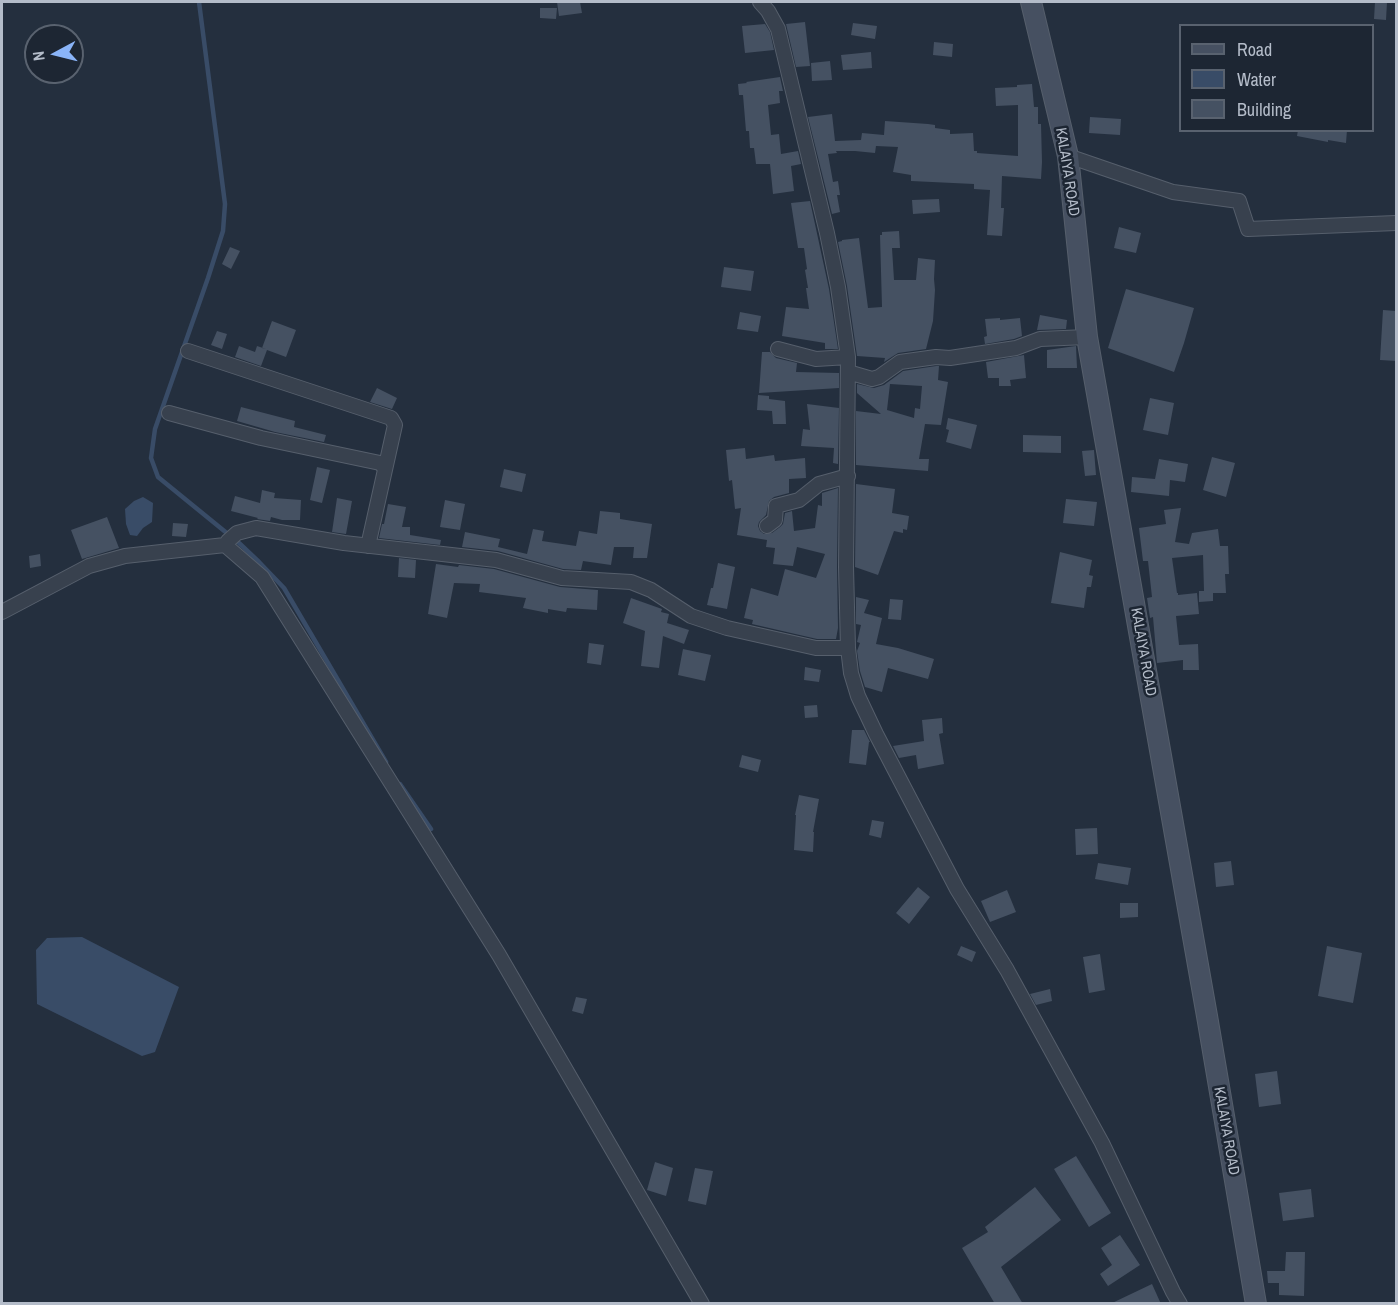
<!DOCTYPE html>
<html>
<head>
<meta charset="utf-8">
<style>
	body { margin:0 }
	#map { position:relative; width:1398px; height:1305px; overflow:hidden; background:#242f3e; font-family:"Archivo Narrow",sans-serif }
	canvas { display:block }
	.frame { position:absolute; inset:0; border:3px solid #b4bcc9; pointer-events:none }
	.legend { position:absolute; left:1179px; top:24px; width:195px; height:108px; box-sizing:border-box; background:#1d2633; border:2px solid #59626f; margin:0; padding:8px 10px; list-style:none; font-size:18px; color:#b4bcc9 }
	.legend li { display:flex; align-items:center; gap:12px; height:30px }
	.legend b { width:30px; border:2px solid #59626f }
	.north { position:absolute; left:24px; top:24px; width:60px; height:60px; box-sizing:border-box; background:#1d2633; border:2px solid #59626f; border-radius:50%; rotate:263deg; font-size:16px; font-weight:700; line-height:24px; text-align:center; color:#b4bcc9 }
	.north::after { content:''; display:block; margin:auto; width:21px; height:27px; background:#8ab4f8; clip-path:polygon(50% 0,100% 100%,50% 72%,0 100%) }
</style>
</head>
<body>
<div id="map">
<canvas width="1398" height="1305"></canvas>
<div class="frame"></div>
<ul class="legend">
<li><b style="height:8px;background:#465061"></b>Road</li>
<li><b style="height:16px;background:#394c67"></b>Water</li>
<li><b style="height:16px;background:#455162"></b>Building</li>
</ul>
<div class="north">N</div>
</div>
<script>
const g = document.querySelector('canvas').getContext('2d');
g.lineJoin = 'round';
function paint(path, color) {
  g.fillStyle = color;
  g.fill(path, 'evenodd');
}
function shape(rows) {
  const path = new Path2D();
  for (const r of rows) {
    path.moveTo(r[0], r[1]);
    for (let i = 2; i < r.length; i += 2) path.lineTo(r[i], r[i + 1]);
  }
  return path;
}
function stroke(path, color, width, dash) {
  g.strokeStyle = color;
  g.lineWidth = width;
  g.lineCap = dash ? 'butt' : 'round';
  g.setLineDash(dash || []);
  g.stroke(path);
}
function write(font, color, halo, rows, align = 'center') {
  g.font = font + ' "Archivo Narrow",sans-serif';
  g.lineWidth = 5;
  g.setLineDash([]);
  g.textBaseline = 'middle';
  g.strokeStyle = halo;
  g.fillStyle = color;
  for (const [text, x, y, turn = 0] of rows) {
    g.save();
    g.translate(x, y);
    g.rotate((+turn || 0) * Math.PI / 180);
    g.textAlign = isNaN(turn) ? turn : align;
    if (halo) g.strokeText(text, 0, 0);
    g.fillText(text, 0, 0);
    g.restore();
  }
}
paint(shape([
	[143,497,153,503,152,522,143,528,137,536,130,535,126,524,125,509,134,501],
	[82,937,179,987,155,1052,142,1056,37,1004,36,950,47,938]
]), '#394c67');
stroke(shape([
	[199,2,225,204,223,231,208,278,155,429,151,458,158,477,239,543,259,562,284,588,386,762],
	[400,784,431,829]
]), '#394c67', 4.5);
paint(shape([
	[557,2,580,2,582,13,559,16],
	[1375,2,1387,2,1386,20,1374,19],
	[540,8,557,8,556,19,540,18],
	[805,22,810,66,796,67,786,24],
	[853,23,877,26,875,39,851,35],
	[765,24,770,32,774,50,745,53,742,26],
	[934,42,953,44,952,57,933,55],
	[871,52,872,68,843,70,841,55],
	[830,61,832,80,812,81,811,63],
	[780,77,783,91,779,91,780,103,768,105,771,135,779,134,781,154,798,151,801,164,791,166,794,191,773,194,770,164,756,164,754,148,750,148,749,131,746,131,743,95,739,95,738,84,747,83,746,82],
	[1032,84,1034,107,1038,107,1038,124,1041,124,1042,162,1041,179,1002,176,1001,208,1004,208,1002,236,987,235,990,190,974,189,974,184,911,181,911,175,893,172,898,147,876,146,875,153,855,151,836,151,837,153,828,154,833,182,838,181,840,195,837,195,840,212,832,214,808,117,832,114,835,141,861,140,862,133,884,135,885,121,928,124,935,125,935,128,950,130,950,134,973,133,974,151,977,151,977,153,1018,156,1018,105,996,106,995,88,1017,87,1017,85],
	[1090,117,1121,119,1120,135,1089,133],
	[1298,130,1347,130,1346,143,1328,140,1328,142,1297,136],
	[939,199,940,212,913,214,912,200],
	[810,201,829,289,838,349,825,349,825,343,782,336,786,307,809,309,806,288,808,288,805,270,807,269,804,248,798,248,791,203],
	[1119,227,1141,233,1136,253,1114,248],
	[899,231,900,248,892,248,894,280,916,280,918,258,935,260,934,279,935,290,933,321,926,349,898,353,884,362,885,358,857,356,847,286,838,242,842,241,842,240,859,238,868,308,882,307,880,235,882,235,882,232],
	[230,247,240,251,231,269,222,264],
	[724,267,754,271,751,291,721,287],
	[1126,289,1194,308,1184,343,1174,372,1108,348],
	[1383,310,1396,311,1396,361,1380,360],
	[740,312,761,316,758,332,737,329],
	[1040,315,1067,320,1066,329,1037,330],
	[1000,318,1000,320,1020,318,1022,336,1014,339,985,344,984,337,987,336,985,319],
	[272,321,296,330,286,357,267,350,261,366,235,357,239,346,255,352,257,346,266,349,262,348],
	[217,331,227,334,222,349,211,345],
	[1076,346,1077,368,1047,368,1047,350],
	[762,352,770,352,776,358,797,363,796,372,839,373,839,388,759,393],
	[1024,355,1026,378,1010,380,1011,386,999,386,999,378,988,378,986,362],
	[936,366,939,366,938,380,948,382,941,425,925,424,919,459,929,459,928,471,856,465,856,411,881,414,857,393,857,384,874,388,884,385,903,371],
	[890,384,922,386,920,409,915,408,914,418,887,410],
	[377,388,397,398,392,409,370,402],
	[758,395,769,396,769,399,785,401,786,424,773,424,772,411,757,410],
	[1150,398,1174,403,1168,435,1143,430],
	[807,404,839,408,838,464,833,463,834,448,801,446,803,429,810,430],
	[241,407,295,421,294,427,326,435,324,442,275,432,237,421],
	[948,418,977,425,971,449,946,442,949,430,946,429],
	[1023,435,1061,436,1061,453,1023,452],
	[745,448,746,459,774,455,775,461,805,458,806,478,789,479,789,493,774,497,769,501,766,515,759,522,758,526,760,531,764,534,772,533,780,527,783,524,785,513,792,511,794,531,815,528,818,505,822,506,822,493,838,488,837,567,838,628,836,639,817,639,752,624,753,620,744,618,751,588,778,596,785,569,816,578,825,554,797,547,793,566,773,564,775,548,766,547,767,540,737,535,741,508,735,509,732,480,729,481,726,450],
	[1094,450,1096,475,1085,476,1082,451],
	[1212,457,1235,463,1226,497,1203,490],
	[1159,459,1188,464,1185,482,1170,480,1169,496,1131,492,1132,477,1155,479],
	[317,467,330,470,322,503,310,500],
	[504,469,526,474,522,492,500,487],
	[856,484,895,489,892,513,909,516,907,530,903,529,903,533,894,531,878,575,855,567],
	[262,490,275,493,274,498,301,500,300,520,282,520,271,517,270,521,257,519,258,518,231,511,235,496,260,503],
	[337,498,352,501,346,534,332,532],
	[1066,499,1097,502,1094,526,1063,523],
	[445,500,465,504,460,530,440,527],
	[388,504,406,507,402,527,410,527,410,535,441,540,440,545,379,538,382,524,384,524],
	[1181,508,1175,542,1189,544,1192,533,1218,529,1220,546,1228,546,1229,574,1225,574,1226,593,1213,593,1213,601,1199,602,1199,591,1204,591,1203,555,1172,558,1177,593,1178,593,1178,595,1197,593,1199,614,1176,616,1179,645,1198,644,1199,670,1183,670,1183,660,1157,663,1153,617,1150,618,1147,598,1152,597,1148,561,1143,561,1139,528,1166,524,1164,510],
	[600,511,620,513,620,519,652,524,647,558,633,558,634,547,614,547,611,565,583,561,581,570,563,569,498,551,462,547,465,532,500,539,498,547,527,554,533,529,544,531,542,541,576,546,579,531,597,534],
	[107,517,119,548,82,559,71,530],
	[173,523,188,524,186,537,172,536],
	[1060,552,1092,560,1089,575,1093,576,1091,587,1087,587,1084,608,1051,603],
	[40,554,41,566,30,568,29,556],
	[399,558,416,560,415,578,398,577],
	[718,563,735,567,727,609,707,605,711,588,713,588],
	[436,564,458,567,459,565,494,569,560,587,598,590,597,610,567,608,566,612,548,609,548,613,523,608,526,598,479,592,480,584,454,583,447,618,428,614],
	[856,597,869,600,864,613,882,618,876,644,898,648,934,659,928,679,888,668,882,692,865,687,860,671,857,651,860,643,857,642,861,625,856,624],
	[631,598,662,609,661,612,669,614,667,623,689,630,684,644,663,636,659,668,641,666,645,631,623,623],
	[890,599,903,600,901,620,888,619],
	[589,643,604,645,601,665,587,663],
	[683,649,711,655,705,681,678,675],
	[805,667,821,670,819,682,804,680],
	[817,705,818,717,805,718,804,706],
	[942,718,943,733,939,734,944,764,918,769,916,755,899,758,893,746,924,741,922,720],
	[852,730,864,730,870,742,869,742,866,765,849,763],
	[742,755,761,760,758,772,739,767],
	[799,795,819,799,813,832,814,832,813,852,794,850,796,815,795,815],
	[872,820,884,822,881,838,869,835],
	[1097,828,1098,854,1076,855,1075,829],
	[1231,861,1234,885,1216,887,1214,863],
	[1098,863,1131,868,1128,885,1095,879],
	[918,887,930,897,909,924,896,913],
	[1007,890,1016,912,990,922,981,901],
	[1120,903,1138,903,1138,917,1120,918],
	[961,946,976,952,972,962,957,955],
	[1327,946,1362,953,1353,1003,1318,996],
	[1100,954,1105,990,1089,993,1083,957],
	[1050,989,1052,1001,1036,1005,1030,994],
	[576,997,587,999,583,1014,572,1011],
	[1277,1071,1281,1104,1259,1107,1255,1074],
	[1076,1156,1111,1213,1089,1227,1054,1169],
	[655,1162,673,1168,666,1196,647,1190],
	[695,1168,713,1171,706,1205,688,1201],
	[1035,1187,1061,1220,1001,1267,1023,1304,995,1304,962,1248,988,1232,985,1227],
	[1311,1189,1314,1217,1283,1221,1279,1193],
	[1120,1235,1140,1265,1108,1286,1100,1274,1112,1265,1101,1248],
	[1286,1252,1305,1252,1304,1296,1279,1295,1279,1283,1268,1283,1267,1271,1285,1271],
	[1152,1284,1161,1304,1110,1304]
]), '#455162');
const minor = shape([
	[760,2,768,11,778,29,827,233,838,287,848,357,846,567,848,648,851,673,858,696,876,734,957,889,1007,970,1102,1143,1173,1292,1180,1304],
	[1068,156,1173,192,1239,201,1248,229,1396,223],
	[778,349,816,359,848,357],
	[188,351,391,418,395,425,368,546],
	[848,372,872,379,879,377,900,362,936,357,950,358,1016,348,1040,339,1087,337],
	[169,413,261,438,380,463,385,468],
	[767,526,775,520,776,506,799,500,819,484,848,476],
	[225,545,228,541,237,533,256,528,344,543,496,560,562,578,631,582,651,590,691,616,727,628,816,648,848,648],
	[2,612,89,566,125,556,225,545,262,577,499,955,702,1304]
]);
const secondary = shape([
	[1031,2,1068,156,1087,337,1207,1016,1256,1304]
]);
stroke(minor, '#565f6c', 16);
stroke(secondary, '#565f6c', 22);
stroke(minor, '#38414e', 14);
stroke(secondary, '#465061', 20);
write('15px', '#b4bcc9', '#1d2633', [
	["KALAIYA ROAD",1067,172,81],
	["KALAIYA ROAD",1143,652,80],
	["KALAIYA ROAD",1226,1131,80]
]);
</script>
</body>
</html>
